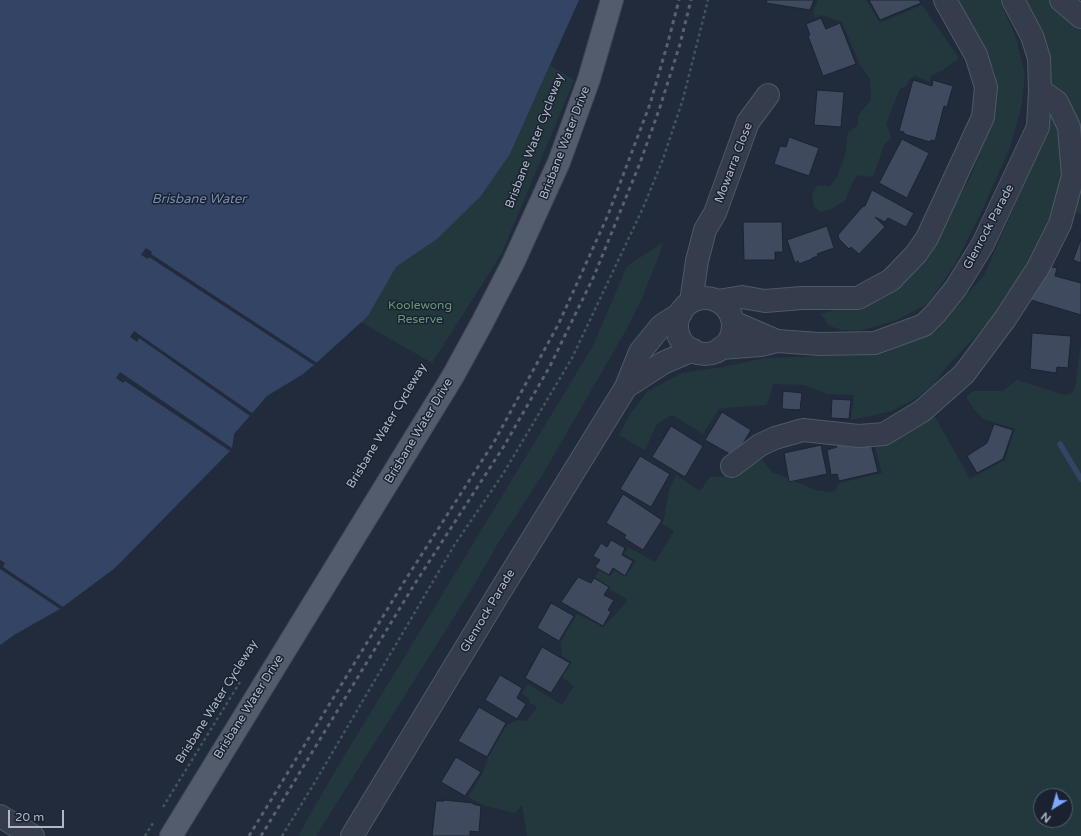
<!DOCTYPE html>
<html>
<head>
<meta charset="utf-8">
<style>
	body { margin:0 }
	#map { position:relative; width:1081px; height:836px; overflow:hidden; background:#212b3c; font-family:"Varela Round",sans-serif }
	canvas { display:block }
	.north { position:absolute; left:1033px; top:788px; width:40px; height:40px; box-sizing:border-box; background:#1a2231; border:1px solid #565e6d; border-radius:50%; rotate:217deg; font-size:11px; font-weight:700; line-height:16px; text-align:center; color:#b0b8c8 }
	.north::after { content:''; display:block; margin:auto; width:14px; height:18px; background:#80a7fd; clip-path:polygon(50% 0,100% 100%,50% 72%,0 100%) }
	.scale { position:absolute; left:8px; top:810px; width:56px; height:18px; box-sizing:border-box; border:2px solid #b0b8c8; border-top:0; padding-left:5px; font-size:12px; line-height:14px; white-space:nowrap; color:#b0b8c8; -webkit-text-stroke:3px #1a2231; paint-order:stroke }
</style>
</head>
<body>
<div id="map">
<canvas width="1081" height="836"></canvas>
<div class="north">N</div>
<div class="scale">20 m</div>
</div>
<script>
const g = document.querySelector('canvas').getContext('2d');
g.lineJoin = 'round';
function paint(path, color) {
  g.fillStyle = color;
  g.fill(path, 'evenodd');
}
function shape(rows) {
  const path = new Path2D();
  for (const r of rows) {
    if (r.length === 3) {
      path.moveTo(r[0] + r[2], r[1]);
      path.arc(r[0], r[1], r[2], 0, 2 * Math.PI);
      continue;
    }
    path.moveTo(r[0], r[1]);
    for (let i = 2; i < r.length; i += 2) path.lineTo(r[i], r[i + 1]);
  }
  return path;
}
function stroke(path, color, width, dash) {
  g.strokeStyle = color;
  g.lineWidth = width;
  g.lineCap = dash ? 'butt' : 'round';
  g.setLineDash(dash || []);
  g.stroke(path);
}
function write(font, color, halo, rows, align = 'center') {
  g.font = font + ' "Varela Round",sans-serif';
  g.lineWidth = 3;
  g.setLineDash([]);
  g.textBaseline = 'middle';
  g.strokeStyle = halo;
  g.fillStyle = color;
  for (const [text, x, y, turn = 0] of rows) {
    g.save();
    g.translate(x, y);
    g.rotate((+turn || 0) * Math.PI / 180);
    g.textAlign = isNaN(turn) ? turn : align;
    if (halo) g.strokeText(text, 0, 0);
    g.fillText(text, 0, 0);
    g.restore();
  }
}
paint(shape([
	[818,0,866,0,880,23,922,5,959,58,943,70,931,76,930,82,915,76,910,79,905,87,900,89,886,123,891,138,884,145,874,175,867,177,857,175,852,184,845,201,831,209,821,212,814,207,812,193,818,185,830,186,838,175,845,155,848,132,858,125,858,115,871,100,870,79,859,63,842,22,821,15,815,18,813,12],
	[956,0,1000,0,1016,38,1025,75,1021,108,1010,148,978,219,955,264,929,303,897,320,859,331,842,330,829,326,821,314,851,305,948,217,972,174,988,131,996,102,996,75,982,46],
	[1016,0,1050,0,1081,27,1081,214,1070,210,1077,179,1052,91,1049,65],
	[550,65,574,80,502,253,432,363,361,322,368,316,396,267,437,239,481,196,510,154],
	[1052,104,1062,125,1067,177,1053,221,999,312,949,364,933,385,915,399,889,412,851,420,854,395,827,394,804,385,773,384,767,405,736,407,719,409,703,434,672,415,657,424,645,450,619,435,631,413,648,391,682,373,723,367,765,358,882,354,937,330,984,275,1047,133,1050,118],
	[664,242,643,296,630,323,543,474,497,545,470,592,316,836,298,836,334,773,593,346,627,266],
	[1081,343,1081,836,527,836,522,805,515,813,483,805,468,797,483,773,488,757,507,725,518,720,526,721,536,709,536,706,530,703,529,699,522,693,528,684,562,705,574,686,562,677,572,662,562,656,561,641,577,614,603,627,625,604,627,599,609,589,610,587,595,577,599,570,610,576,614,570,625,577,636,561,624,554,628,547,655,562,674,531,662,524,664,520,666,507,669,490,676,475,700,491,710,477,730,476,762,460,772,472,816,490,830,492,835,491,839,483,882,473,874,442,920,425,934,415,970,479,1005,460,1015,429,983,419,973,408,966,397,973,391,1003,391,1017,380,1065,395,1073,393,1076,382],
	[1041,796,1065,796,1065,820,1041,820]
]), '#23383d');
paint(shape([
	[0,0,579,0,510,154,481,196,437,239,396,267,368,316,314,365,303,374,267,396,234,434,232,448,230,451,115,568,60,609,14,635,0,645]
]), '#344464');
paint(shape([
	[146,248,152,252,151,254,317,363,314,365,149,257,148,259,141,255],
	[134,331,252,413,250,416,139,338,137,342,130,337],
	[120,372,232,448,230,451,125,381,123,383,116,378],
	[0,560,5,563,3,567,63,607,60,609,0,569]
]), '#212b3c');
stroke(shape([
	[1060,444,1081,479]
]), '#344464', 5.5);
const building = shape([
	[767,0,814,0,810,10,766,3,767,0],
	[869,0,919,0,921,3,880,20,869,0],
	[821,18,826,29,840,23,856,64,823,76,808,36,810,35,806,24,821,18],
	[913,80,932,86,933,80,953,86,947,107,944,106,935,141,931,140,930,142,904,134,904,132,899,131,913,80],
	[817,90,844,92,841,127,814,125,817,90],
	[789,137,819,148,809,176,774,164,780,146,786,147,789,137],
	[902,139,929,153,907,198,879,183,902,139],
	[872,190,914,213,906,227,888,218,885,222,875,217,885,227,859,254,851,247,849,249,839,239,838,235,862,207,865,206,872,190],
	[743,222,782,222,783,252,775,252,775,260,744,260,743,222],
	[827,226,834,248,817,254,818,256,812,258,812,259,799,264,798,261,795,263,787,240,827,226],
	[1081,239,1081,263,1073,260,1081,239],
	[1041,264,1057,268,1055,276,1081,283,1081,315,1031,300,1041,264],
	[1032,333,1071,336,1068,368,1057,367,1056,373,1030,369,1032,333],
	[783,391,802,393,800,410,782,409,783,391],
	[832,399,851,400,849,419,831,418,832,399],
	[722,412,751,430,735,457,705,440,722,412],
	[994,424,1013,430,1003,459,977,473,967,456,987,443,994,424],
	[671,426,703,446,685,477,652,457,671,426],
	[858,440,871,444,878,472,839,481,837,474,831,475,827,450,837,447,836,445,858,440],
	[821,445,827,474,789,482,784,453,821,445],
	[640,456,670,474,651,507,620,489,640,456],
	[623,494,662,520,643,550,624,538,626,535,606,523,623,494],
	[611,540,625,548,622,555,633,561,625,576,613,568,609,575,595,567,600,560,593,556,601,543,607,547,611,540],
	[578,577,591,583,594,578,609,587,604,595,614,600,608,610,611,612,603,626,561,602,578,577],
	[551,603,574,616,559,641,537,628,551,603],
	[542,647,570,663,551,693,525,678,542,647],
	[500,675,522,688,517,698,526,704,517,719,485,700,500,675],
	[479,707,506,723,487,757,458,741,479,707],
	[456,757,481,772,465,796,441,782,456,757],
	[444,800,473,803,473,804,481,806,479,832,470,831,470,836,432,836,436,801,444,801,444,800]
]);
paint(building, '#404a5f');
stroke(building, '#1c2433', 1);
const minor = shape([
	[1061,0,1081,17],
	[705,326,28],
	[718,301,742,297,765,301,802,298,858,298,891,280,916,254,927,238,983,117,986,87,976,55,945,0],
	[691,302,697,261,705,230,715,213,748,122,768,95],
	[733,322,777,341,819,344,875,343,924,325,936,313,956,288,983,244,1038,127,1040,90,1039,58,1032,36,1013,0],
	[721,348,761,345,777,341],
	[626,387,663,363,693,350],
	[732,466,760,445,775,438,803,430,859,436,884,434,922,411,964,374,1005,319,1038,268,1060,224,1073,176,1069,127,1057,102,1040,90],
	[0,816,33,836],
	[352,836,496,598,626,387,640,352,661,326,681,313]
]);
const major = shape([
	[171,836,453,376,482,323,513,263,559,162,589,79,612,0]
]);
stroke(minor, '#505867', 24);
stroke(major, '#3e4655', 24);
stroke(shape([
	[163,807,240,682],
	[145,836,153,823],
	[282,836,315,782,455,544,503,474,572,358,643,208,663,159,683,99,708,0]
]), '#41555a', 2.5, [3, 3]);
stroke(minor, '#353d4c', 22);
stroke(major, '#535c6d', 22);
stroke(shape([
	[249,836,404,582,494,442,559,323,608,215,650,104,668,42,679,0],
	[261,836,414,585,504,446,550,366,594,276,640,163,660,107,680,44,691,0]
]), '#576074', 3, [4, 4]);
write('12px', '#b0b8c8', '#1a2231', [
	["Brisbane Water Cycleway",535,141,-69],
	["Brisbane Water Drive",565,143,-69],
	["Mowarra Close",734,163,-69],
	["Glenrock Parade",989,227,-62],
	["Brisbane Water Cycleway",387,426,-59],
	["Brisbane Water Drive",419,431,-59],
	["Glenrock Parade",488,611,-59],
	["Brisbane Water Cycleway",217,702,-58],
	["Brisbane Water Drive",249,707,-58]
]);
write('12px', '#669a76', '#1a2231', [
	["Koolewong",420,306],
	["Reserve",420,320]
]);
write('italic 13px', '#768bb2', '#1a2231', [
	["Brisbane Water",199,200]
]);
</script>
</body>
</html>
